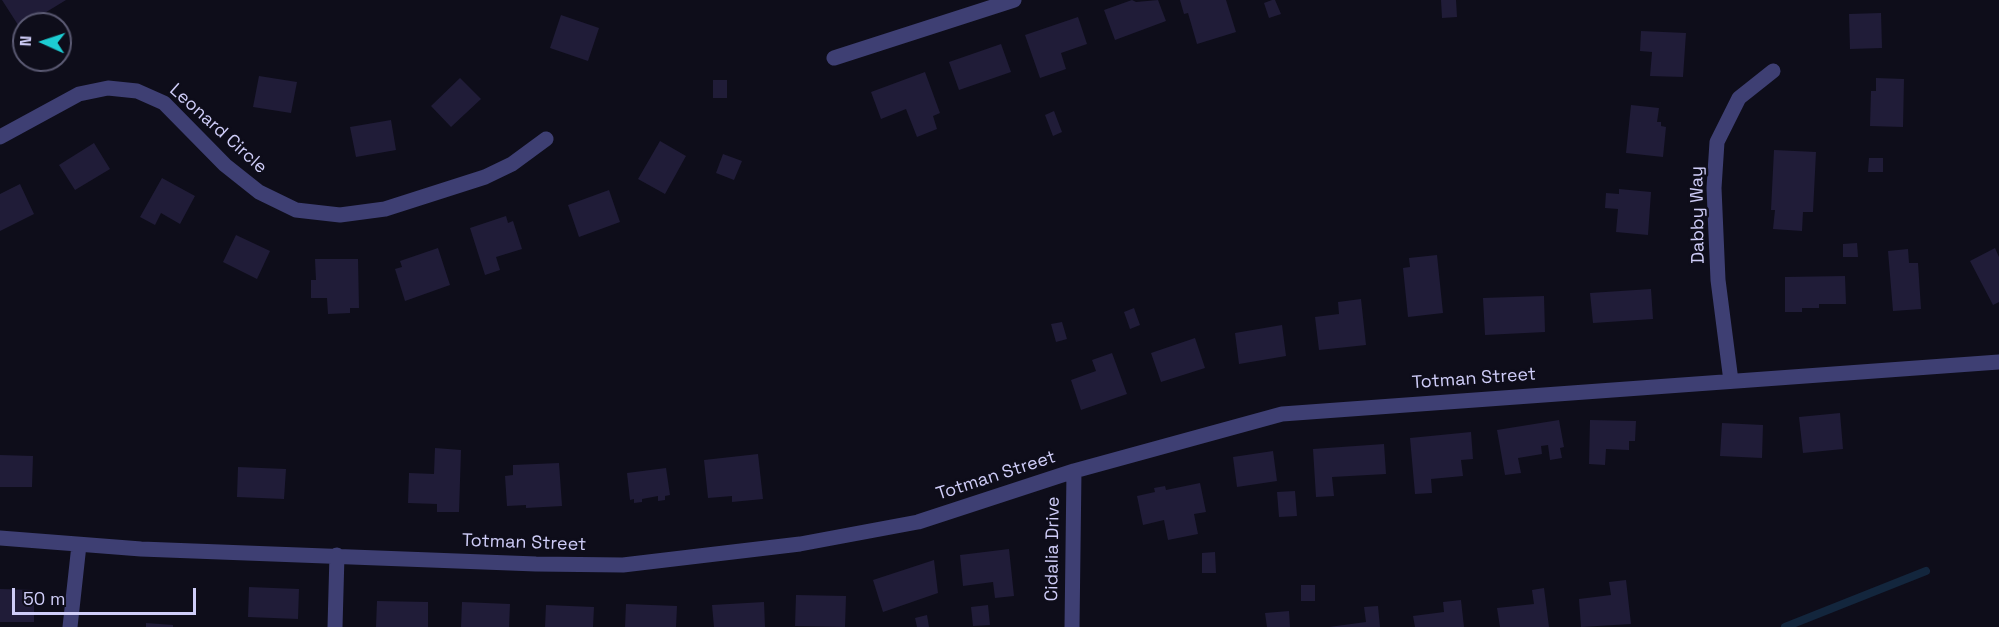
<!DOCTYPE html>
<html>
<head>
<meta charset="utf-8">
<style>
	body { margin:0 }
	#map { position:relative; width:1999px; height:627px; overflow:hidden; background:#0e0d1a; font-family:"Space Grotesk",sans-serif }
	canvas { display:block }
	.north { position:absolute; left:12px; top:12px; width:60px; height:60px; box-sizing:border-box; background:#0e0d1a; border:2px solid #5b5a73; border-radius:50%; rotate:273deg; font-size:16px; font-weight:700; line-height:24px; text-align:center; color:#cfcdf8 }
	.north::after { content:''; display:block; margin:auto; width:21px; height:27px; background:#1dcdd3; clip-path:polygon(50% 0,100% 100%,50% 72%,0 100%) }
	.scale { position:absolute; left:12px; top:588px; width:184px; height:27px; box-sizing:border-box; border:3px solid #cfcdf8; border-top:0; padding-left:8px; font-size:18px; line-height:21px; white-space:nowrap; color:#cfcdf8; -webkit-text-stroke:4px #0e0d1a; paint-order:stroke }
</style>
</head>
<body>
<div id="map">
<canvas width="1999" height="627"></canvas>
<div class="north">N</div>
<div class="scale">50 m</div>
</div>
<script>
const g = document.querySelector('canvas').getContext('2d');
g.lineJoin = 'round';
function shape(rows) {
  const path = new Path2D();
  for (const r of rows) {
    path.moveTo(r[0], r[1]);
    for (let i = 2; i < r.length; i += 2) path.lineTo(r[i], r[i + 1]);
  }
  return path;
}
function stroke(path, color, width, dash) {
  g.strokeStyle = color;
  g.lineWidth = width;
  g.lineCap = dash ? 'butt' : 'round';
  g.setLineDash(dash || []);
  g.stroke(path);
}
function paint(path, color) {
  g.fillStyle = color;
  g.fill(path, 'evenodd');
}
function write(font, color, halo, rows, align = 'center') {
  g.font = font + ' "Space Grotesk",sans-serif';
  g.lineWidth = 5;
  g.setLineDash([]);
  g.textBaseline = 'middle';
  g.strokeStyle = halo;
  g.fillStyle = color;
  for (const [text, x, y, turn = 0] of rows) {
    g.save();
    g.translate(x, y);
    g.rotate((+turn || 0) * Math.PI / 180);
    g.textAlign = isNaN(turn) ? turn : align;
    if (halo) g.strokeText(text, 0, 0);
    g.fillText(text, 0, 0);
    g.restore();
  }
}
stroke(shape([
	[1785,627,1926,571]
]), '#13263d', 8);
paint(shape([
	[2,0,66,0,20,28],
	[1132,0,1136,2,1158,0,1166,21,1115,40,1104,10],
	[1180,0,1226,0,1236,32,1197,44,1188,13,1184,14],
	[1272,0,1275,0,1281,14,1269,18,1264,3],
	[1441,0,1456,0,1457,17,1442,18],
	[1881,13,1882,48,1850,49,1849,14],
	[561,15,599,28,588,61,550,48],
	[1078,17,1087,44,1061,53,1066,69,1040,78,1025,35],
	[1641,31,1686,33,1683,77,1650,76,1652,52,1640,51],
	[1001,44,1011,72,959,90,949,62],
	[925,72,940,113,933,116,937,129,917,137,906,109,881,119,871,92],
	[259,76,297,82,291,113,253,107],
	[460,78,481,99,451,127,431,106],
	[1876,78,1904,79,1903,127,1870,126,1871,91,1876,91],
	[713,80,727,80,727,98,713,98],
	[1631,105,1659,108,1657,122,1661,122,1661,126,1666,127,1663,157,1626,153],
	[1054,111,1062,132,1053,136,1045,115],
	[391,120,396,150,356,157,350,127],
	[660,141,686,156,665,194,638,179],
	[94,143,110,169,75,190,59,165],
	[1774,150,1816,152,1813,212,1803,212,1802,231,1773,229,1775,210,1771,210],
	[723,154,742,161,734,180,716,173],
	[1869,158,1883,158,1883,172,1868,172],
	[162,178,195,196,180,224,161,213,155,225,140,217],
	[20,184,34,214,0,231,0,194],
	[1619,189,1651,192,1648,235,1616,232,1618,209,1605,208,1606,193,1619,194],
	[609,190,620,222,579,237,568,205],
	[506,216,508,223,513,221,522,249,496,257,500,270,485,275,470,228],
	[236,235,270,251,257,279,223,262],
	[1857,243,1858,257,1843,257,1843,244],
	[438,248,450,285,405,301,395,269,402,267,400,261],
	[1995,248,1999,257,1999,302,1993,305,1970,261],
	[1908,249,1909,263,1918,263,1921,309,1893,311,1888,251],
	[1437,255,1443,313,1408,317,1403,268,1410,267,1409,258],
	[315,259,358,259,359,308,350,308,350,313,328,314,327,298,311,298,311,280,316,280],
	[1845,276,1846,304,1819,304,1819,308,1802,308,1802,312,1785,312,1785,277],
	[1651,289,1653,319,1593,323,1590,293],
	[1544,296,1545,332,1485,335,1483,298],
	[1361,299,1366,345,1319,350,1315,317,1339,314,1338,302],
	[1134,308,1140,325,1130,329,1124,312],
	[1062,322,1067,339,1056,342,1051,324],
	[1282,325,1286,356,1239,364,1235,333],
	[1195,338,1205,368,1161,382,1151,353],
	[1112,353,1127,394,1081,410,1071,380,1096,371,1092,360],
	[1840,413,1843,449,1803,453,1799,417],
	[1559,420,1564,447,1560,448,1562,458,1550,460,1548,445,1541,446,1542,454,1518,458,1521,473,1505,475,1497,430],
	[1590,420,1636,421,1635,441,1629,441,1629,450,1606,449,1605,465,1589,464],
	[1722,423,1763,425,1762,458,1720,456],
	[1471,432,1473,459,1461,460,1463,476,1431,479,1432,493,1415,494,1410,438],
	[1384,444,1386,474,1332,477,1334,496,1316,497,1313,449],
	[435,448,461,450,459,512,437,512,437,504,408,503,409,473,434,474],
	[1273,451,1277,481,1237,487,1233,457],
	[758,454,763,499,732,502,732,496,708,498,704,460],
	[0,455,33,456,32,487,0,487],
	[559,463,562,506,526,508,526,505,507,506,505,476,513,475,513,465],
	[238,467,286,469,284,499,237,497],
	[666,468,670,495,665,496,665,500,658,501,658,496,642,499,642,502,634,503,634,499,630,500,627,473],
	[1200,483,1206,512,1194,514,1198,534,1168,540,1164,520,1143,525,1137,496,1155,492,1154,488,1165,486,1166,490],
	[1295,491,1297,516,1279,517,1277,492],
	[1009,549,1014,596,995,598,993,582,963,586,960,555],
	[1215,552,1216,573,1202,573,1202,553],
	[934,560,938,593,883,612,873,580],
	[1626,580,1631,624,1581,627,1579,599,1611,595,1609,582],
	[1301,585,1315,585,1315,601,1301,601],
	[249,587,299,589,298,619,248,617],
	[1544,588,1549,627,1500,627,1497,608,1534,604,1532,590],
	[0,589,34,590,34,622,0,622],
	[796,595,846,596,845,627,795,626],
	[1461,600,1464,627,1415,627,1413,616,1444,612,1443,602],
	[377,601,428,602,428,627,376,627],
	[462,602,510,604,509,627,461,627],
	[764,602,765,627,714,627,712,605],
	[626,604,677,606,676,627,625,627],
	[546,605,594,607,593,627,545,627],
	[988,605,990,625,973,626,971,607],
	[1378,606,1380,627,1329,627,1366,622,1364,607],
	[1289,611,1290,627,1267,627,1265,613],
	[927,615,929,627,917,627,915,618],
	[146,623,173,625,173,627,146,627]
]), '#201c38');
stroke(shape([
	[834,58,1014,0],
	[0,137,79,94,108,88,137,91,164,103,225,165,259,192,296,210,340,215,385,209,485,177,512,164,546,139],
	[1731,381,1718,280,1714,188,1717,142,1739,98,1773,71],
	[0,538,141,549,536,564,623,565,800,544,918,522,1074,471,1282,414,1999,362],
	[70,627,79,545],
	[335,627,337,555],
	[1072,627,1074,471]
]), '#3e3f73', 15);
write('18px', '#cfcdf8', '#0e0d1a', [
	["Leonard Circle",218,129,42],
	["Dabby Way",1698,215,-91],
	["Totman Street",1474,379,-4],
	["Totman Street",996,476,-18],
	["Totman Street",524,543,2],
	["Cidalia Drive",1053,549,-89]
]);
</script>
</body>
</html>
